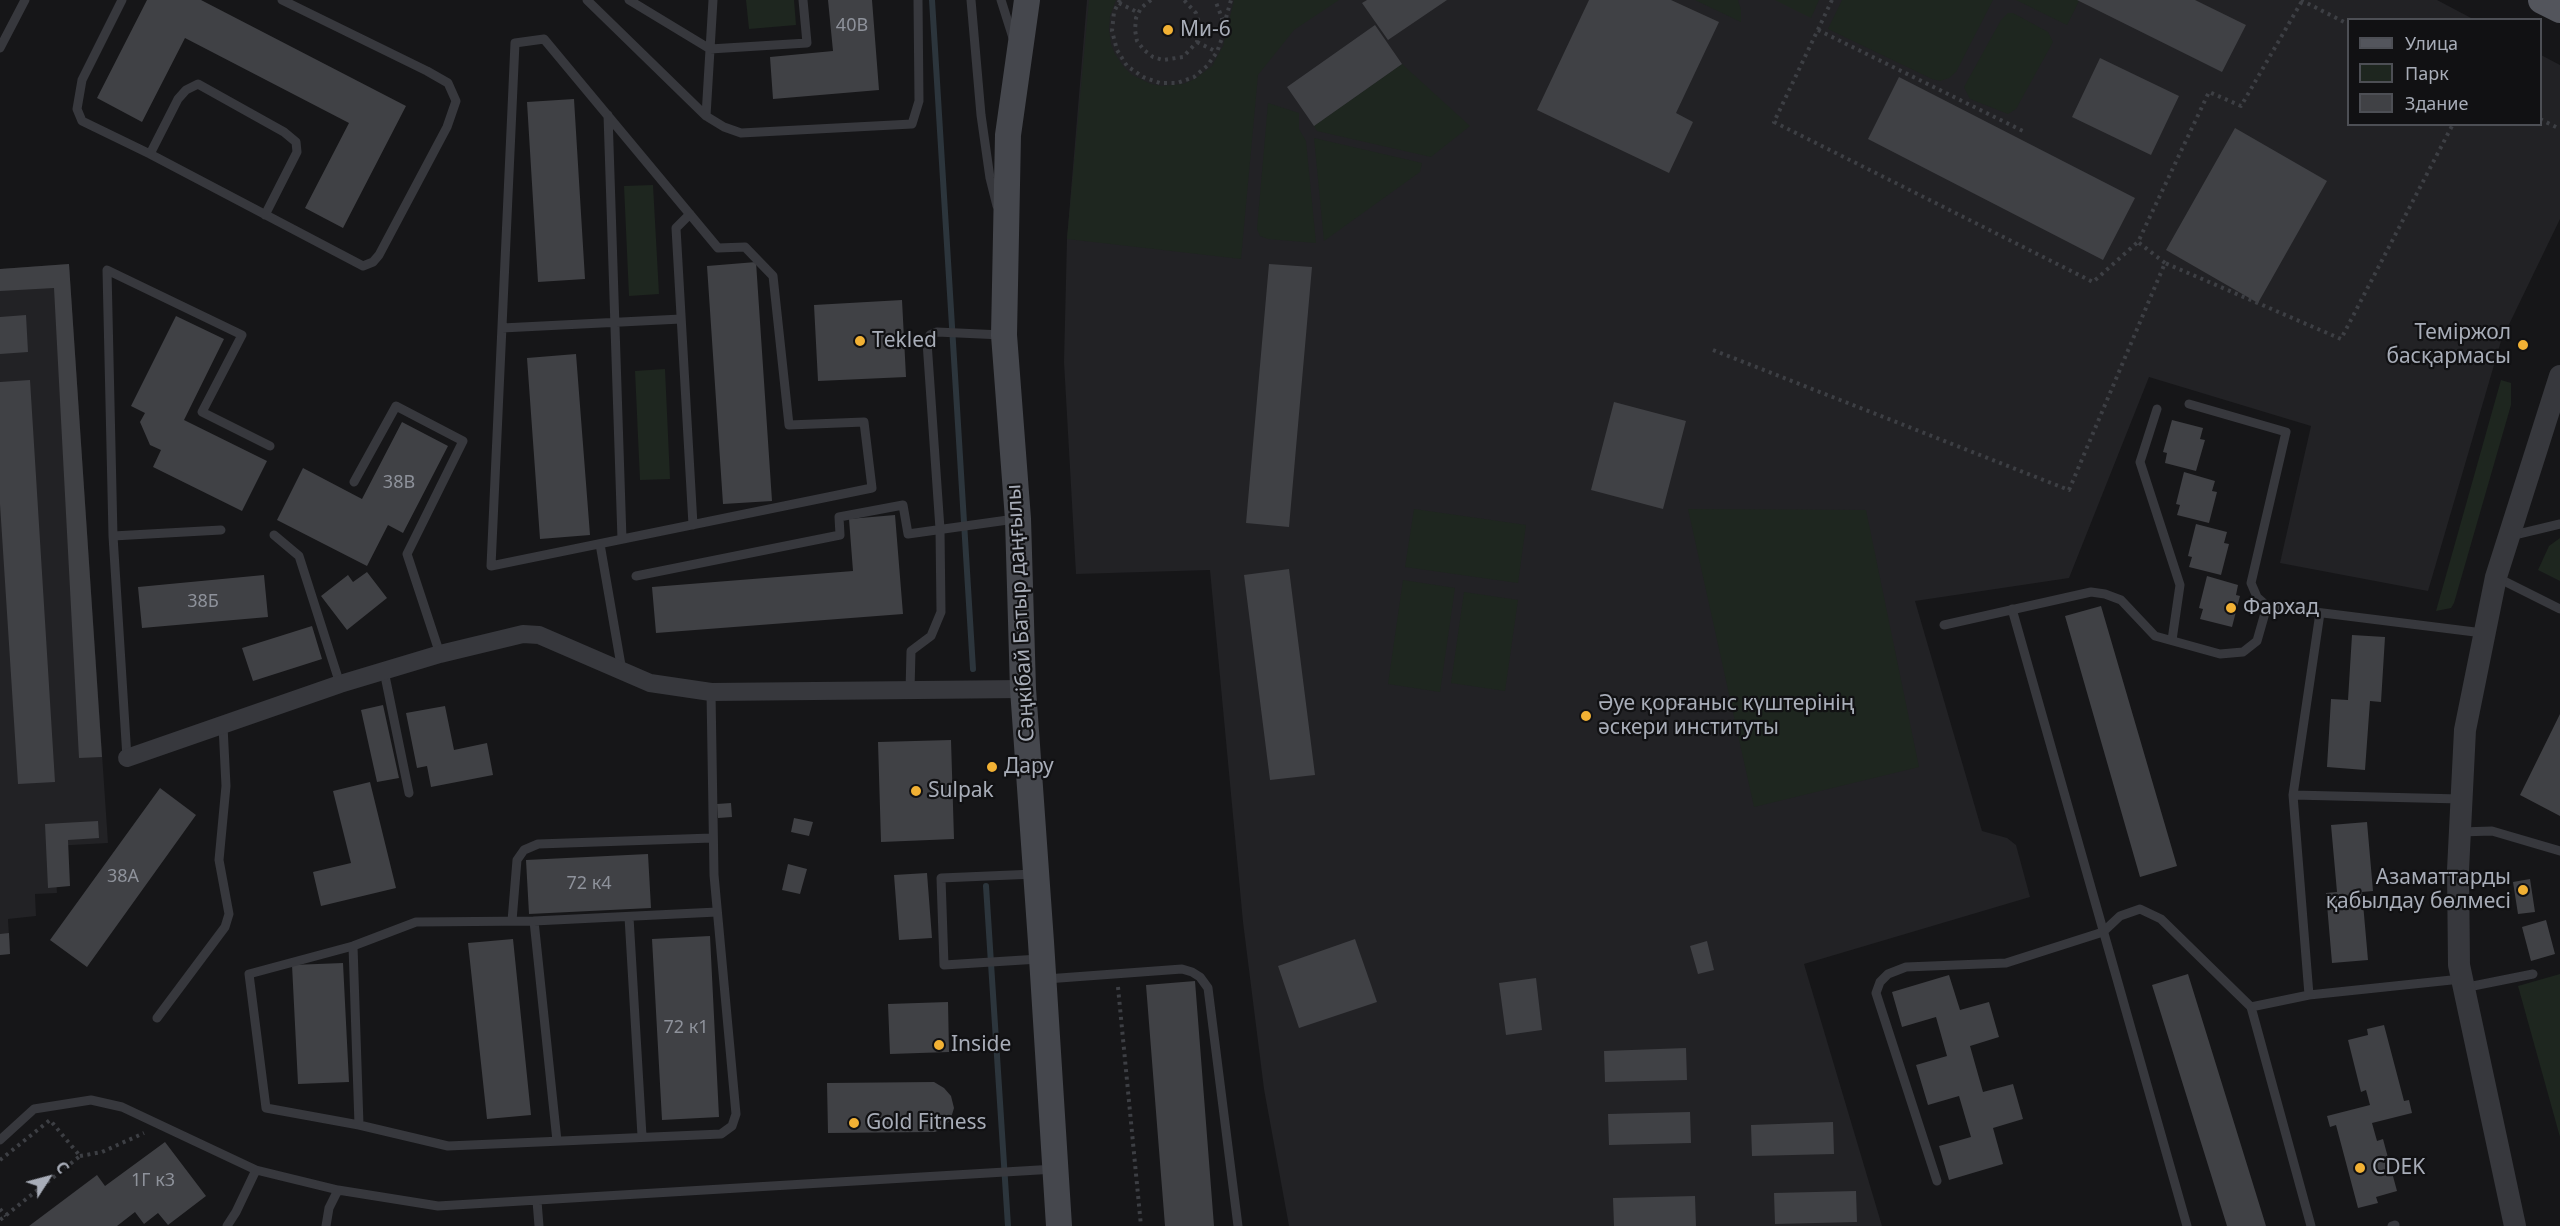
<!DOCTYPE html>
<html>
<head>
<meta charset="utf-8">
<style>
	body { margin:0 }
	#map { position:relative; width:2560px; height:1226px; overflow:hidden; background:#161618; font-family:"Noto Sans",sans-serif }
	canvas { display:block }
	.legend { position:absolute; left:2347px; top:18px; width:195px; height:108px; box-sizing:border-box; background:#111113; border:2px solid #4d4f55; margin:0; padding:8px 10px; list-style:none; font-size:18px; color:#a8adb8 }
	.legend li { display:flex; align-items:center; gap:12px; height:30px }
	.legend b { width:30px; border:2px solid #4d4f55 }
	.north { position:absolute; left:18px; top:1148px; width:60px; height:60px; -webkit-text-stroke:4px #111113; paint-order:stroke; rotate:54deg; font-size:16px; font-weight:700; line-height:24px; text-align:center; color:#a8adb8 }
	.north::after { content:''; display:block; margin:auto; width:21px; height:27px; background:#a8adb8; clip-path:polygon(50% 0,100% 100%,50% 72%,0 100%) }
</style>
</head>
<body>
<div id="map">
<canvas width="2560" height="1226"></canvas>
<ul class="legend">
<li><b style="height:8px;background:#53555c"></b>Улица</li>
<li><b style="height:16px;background:#1e261f"></b>Парк</li>
<li><b style="height:16px;background:#404145"></b>Здание</li>
</ul>
<div class="north">С</div>
</div>
<script>
const g = document.querySelector('canvas').getContext('2d');
g.lineJoin = 'round';
function paint(path, color) {
  g.fillStyle = color;
  g.fill(path, 'evenodd');
}
function shape(rows) {
  const path = new Path2D();
  for (const r of rows) {
    path.moveTo(r[0], r[1]);
    for (let i = 2; i < r.length; i += 2) path.lineTo(r[i], r[i + 1]);
  }
  return path;
}
function stroke(path, color, width, dash) {
  g.strokeStyle = color;
  g.lineWidth = width;
  g.lineCap = dash ? 'butt' : 'round';
  g.setLineDash(dash || []);
  g.stroke(path);
}
function write(font, color, halo, rows, align = 'center') {
  g.font = font + ' "Noto Sans",sans-serif';
  g.lineWidth = 4.5;
  g.setLineDash([]);
  g.textBaseline = 'middle';
  g.strokeStyle = halo;
  g.fillStyle = color;
  for (const [text, x, y, turn = 0] of rows) {
    g.save();
    g.translate(x, y);
    g.rotate((+turn || 0) * Math.PI / 180);
    g.textAlign = isNaN(turn) ? turn : align;
    if (halo) g.strokeText(text, 0, 0);
    g.fillText(text, 0, 0);
    g.restore();
  }
}
paint(shape([
	[1087,0,2437,0,2473,19,2348,20,2348,124,2540,124,2541,55,2560,65,2560,219,2501,341,2428,591,2280,563,2311,426,2149,377,2069,578,1915,601,1982,831,2007,838,2016,845,2030,897,1804,964,1882,1226,1289,1226,1264,1089,1243,922,1210,570,1076,574,1064,362,1067,239],
	[69,264,108,843,54,846,57,893,35,894,36,916,8,919,10,954,0,955,0,269]
]), '#222225');
paint(shape([
	[746,0,794,0,796,25,749,29],
	[1089,0,1116,0,1110,16,1109,30,1111,44,1115,54,1123,66,1132,75,1151,84,1162,86,1183,84,1195,79,1212,66,1223,46,1234,0,1339,0,1294,30,1258,75,1241,259,1067,239],
	[1695,0,1738,0,1741,10,1741,22],
	[1775,0,1819,0,1811,18],
	[1842,0,1993,0,1956,72,1949,78,1940,81,1932,79,1828,29],
	[2016,0,2077,0,2079,1,2067,25],
	[2008,13,2013,13,2048,32,2053,42,2016,109,2008,114,1970,99,1964,87,2001,20],
	[1402,64,1470,126,1431,157,1317,131,1314,126],
	[1268,103,1299,113,1299,129,1306,141,1316,243,1268,239,1260,236,1257,229],
	[1314,138,1422,163,1420,172,1324,241],
	[653,185,659,294,629,296,624,186],
	[665,369,670,479,640,480,635,371],
	[2501,380,2511,383,2511,405,2454,603,2451,608,2436,611],
	[1414,509,1526,525,1518,583,1405,567],
	[1688,509,1866,510,1919,767,1754,807],
	[2560,538,2560,581,2538,570,2549,546],
	[1403,580,1455,588,1440,692,1388,684],
	[1464,592,1518,600,1505,691,1451,683],
	[2560,974,2560,1137,2518,986]
]), '#1e261f');
stroke(shape([
	[932,0,973,669],
	[986,886,1008,1226]
]), '#2c353c', 6);
paint(shape([
	[147,0,201,0,406,106,343,228,305,208,349,123,185,38,142,122,97,98],
	[828,0,872,0,879,90,773,99,770,57,833,51],
	[1367,0,1447,0,1388,40,1362,3],
	[1589,0,1671,0,1719,22,1676,113,1693,122,1669,173,1537,110],
	[2077,0,2195,0,2246,25,2222,72],
	[1375,25,1402,64,1314,126,1287,87],
	[2100,58,2179,96,2151,155,2072,117],
	[1899,77,2135,198,2103,260,1868,139],
	[574,99,585,279,538,282,527,102],
	[2235,128,2327,181,2258,303,2166,250],
	[756,262,772,501,723,504,707,266],
	[69,264,102,757,79,758,54,288,0,291,0,269],
	[1269,264,1312,267,1289,527,1246,523],
	[902,300,906,377,818,381,814,305],
	[26,315,28,352,0,354,0,317],
	[176,316,224,339,184,420,267,461,242,511,153,467,161,450,150,445,140,422,145,413,131,406],
	[576,354,590,535,540,539,527,358],
	[30,380,55,782,18,784,0,504,0,382],
	[1614,402,1686,421,1663,509,1591,490],
	[2172,420,2203,428,2200,439,2205,440,2196,471,2165,463,2167,453,2163,452],
	[402,422,448,446,403,533,388,525,367,566,277,520,303,468,362,499],
	[2184,472,2215,481,2212,491,2217,492,2209,523,2177,515,2180,505,2176,504],
	[895,515,903,614,656,633,652,587,853,571,849,519],
	[2196,524,2227,532,2224,543,2229,544,2221,575,2189,567,2192,557,2188,556],
	[1289,569,1315,775,1270,780,1244,575],
	[367,572,387,598,347,630,321,596,348,575,353,582],
	[264,575,268,617,142,628,138,587],
	[2207,576,2238,585,2236,595,2240,596,2232,627,2200,619,2203,609,2199,608],
	[2101,606,2177,866,2140,877,2065,616],
	[312,626,322,659,253,681,242,648],
	[2352,635,2385,637,2381,702,2370,701,2365,770,2327,767,2331,699,2348,700],
	[383,705,399,778,377,782,361,710],
	[445,706,454,750,487,743,493,775,431,787,427,766,417,768,406,713],
	[2560,714,2560,816,2520,795],
	[951,740,954,839,881,842,878,742],
	[370,782,396,888,321,906,313,872,351,863,333,791],
	[160,788,196,815,87,967,50,940],
	[731,803,732,817,718,818,717,804],
	[794,818,813,822,809,836,791,832],
	[98,821,99,838,68,840,70,886,48,888,45,824],
	[2367,822,2373,891,2362,892,2368,960,2332,963,2326,893,2337,892,2331,825],
	[648,854,651,908,529,914,526,860],
	[788,864,807,869,800,894,782,890],
	[927,873,932,938,899,940,894,875],
	[2530,879,2535,912,2518,914,2513,882],
	[2546,920,2555,954,2531,961,2522,927],
	[9,933,10,954,0,955,0,934],
	[710,936,719,1117,662,1120,652,939],
	[513,939,531,1115,487,1119,468,943],
	[1355,939,1377,1002,1299,1028,1278,966],
	[1707,941,1714,970,1698,974,1690,946],
	[343,963,349,1082,298,1084,292,965],
	[2188,974,2266,1226,2227,1226,2152,985],
	[1949,975,1960,1010,1989,1002,1999,1037,1970,1046,1983,1092,2013,1084,2023,1119,1993,1128,2003,1164,1949,1180,1939,1146,1971,1137,1959,1096,1928,1105,1916,1065,1947,1056,1936,1017,1902,1027,1892,992],
	[1536,978,1542,1030,1506,1035,1499,983],
	[1195,981,1214,1226,1165,1226,1146,985],
	[948,1002,949,1052,890,1054,888,1004],
	[2384,1025,2404,1101,2409,1100,2412,1113,2372,1123,2377,1141,2383,1139,2397,1191,2376,1197,2378,1203,2358,1208,2336,1125,2330,1127,2327,1116,2370,1105,2366,1090,2361,1092,2348,1040,2368,1035,2367,1029],
	[1686,1048,1687,1080,1605,1082,1604,1051],
	[934,1082,944,1088,951,1096,954,1108,951,1118,945,1127,935,1132,828,1133,827,1083],
	[1690,1112,1691,1143,1609,1145,1608,1114],
	[1833,1122,1834,1154,1752,1156,1751,1125],
	[165,1142,206,1196,168,1225,158,1213,144,1224,135,1212,117,1226,29,1226,97,1175,105,1186],
	[1856,1191,1857,1222,1775,1224,1774,1193],
	[1695,1196,1696,1226,1614,1226,1613,1198]
]), '#404145');
stroke(shape([
	[1120,0,1114,12,1112,31,1117,50,1127,66,1143,77,1160,83,1177,83,1194,77,1207,66,1217,52,1223,35,1222,18,1215,0],
	[1151,0,1141,8,1136,18,1135,30,1137,41,1144,50,1153,57,1163,60,1183,57,1197,42,1199,23,1196,13,1184,0],
	[1832,0,1774,122,2093,282,2138,242],
	[2301,0,2348,24],
	[1119,3,1139,13],
	[1224,25,1231,0],
	[1818,30,2023,131],
	[1197,42,1217,52],
	[2540,119,2560,129],
	[2165,263,2138,242,2209,92,2241,106,2302,1],
	[1713,350,2069,490,2165,263,2341,339,2453,124],
	[1118,987,1141,1226],
	[80,1156,102,1152,144,1133],
	[0,1160,50,1120,80,1156,0,1220],
	[0,1209,6,1216]
]), '#3d3f44', 4, [3, 4.5]);
stroke(shape([
	[122,0,82,80,77,109,82,121,150,154,363,266,373,262,379,255,447,127,456,101,448,83,427,71,282,0],
	[587,0,706,116,713,0],
	[629,0,710,49,807,43,803,0],
	[971,0,981,115,990,178,997,206],
	[1001,0,1013,38],
	[544,39,718,248,745,247,773,276,789,425,864,422,872,488,491,566,515,43,544,39],
	[0,48,25,0],
	[608,115,622,539],
	[706,116,724,127,741,133,912,124,919,101,918,0],
	[150,154,178,99,186,90,198,84,284,132,296,142,297,152,265,215],
	[690,214,676,228,693,525],
	[502,328,681,319],
	[2189,404,2286,432,2251,583,2257,597,2267,606,2483,633],
	[2157,409,2140,462,2180,585,2172,640],
	[354,482,396,406,463,441,407,554,440,654],
	[274,535,299,556,340,684],
	[113,536,221,530],
	[2510,536,2560,524],
	[600,544,622,671],
	[636,576,840,535,839,517,903,505,908,534,1015,519],
	[2498,578,2560,609],
	[2012,609,2187,1226],
	[1944,625,2091,592,2105,594,2121,600,2155,636,2220,654,2243,652,2257,641,2267,606],
	[384,671,409,793],
	[910,691,911,651,931,636,941,612,940,529,927,342,930,335,937,332,1002,335],
	[711,692,714,875,736,1114,732,1126,721,1134,448,1146,359,1125,266,1108,249,974,353,946,416,922,534,921,717,912],
	[127,758,113,536,107,270,242,335,202,412,270,446],
	[2293,795,2461,799],
	[2460,832,2492,831,2560,851],
	[1035,874,941,878,944,965,1039,959],
	[629,917,642,1136],
	[512,921,517,860,524,850,538,844,712,838],
	[534,921,557,1141],
	[353,946,359,1125],
	[1046,979,1182,969,1192,972,1200,977,1208,988,1238,1226],
	[2463,988,2533,974],
	[2309,995,2293,795,2320,613],
	[2251,1007,2311,1226],
	[157,1018,225,927,229,914,219,860,226,786,223,726],
	[0,1140,34,1109,91,1100,122,1107,256,1170,338,1190,438,1206,1055,1169],
	[1937,1181,1876,993,1880,982,1888,974,1906,967,2006,963,2103,932,2120,916,2140,909,2161,919,2251,1007,2309,995,2461,979],
	[537,1201,539,1226],
	[227,1226,236,1212,256,1170],
	[326,1226,329,1208,338,1190],
	[2392,1226,2395,1225]
]), '#37383d', 9);
stroke(shape([
	[127,758,340,684,440,654,523,634,539,635,650,683,711,692,1023,689]
]), '#37383d', 18);
stroke(shape([
	[2515,1226,2459,965,2458,870,2465,730,2496,577,2560,376]
]), '#37383d', 22);
stroke(shape([
	[1027,0,1008,135,1004,335,1018,519,1023,689,1041,942,1059,1226]
]), '#45474d', 26);
stroke(shape([
	[2542,0,2560,9]
]), '#53555c', 28);
for (const [x, y, r, color] of [
	[1168,30,6,"#f2b134"],
	[860,341,6,"#f2b134"],
	[2523,345,6,"#f2b134"],
	[2231,608,6,"#f2b134"],
	[1586,716,6,"#f2b134"],
	[992,767,6,"#f2b134"],
	[916,791,6,"#f2b134"],
	[2523,890,6,"#f2b134"],
	[939,1045,6,"#f2b134"],
	[854,1123,6,"#f2b134"],
	[2360,1168,6,"#f2b134"]
]) {
  const dot = new Path2D();
  dot.arc(x, y, r, 0, 2 * Math.PI);
  g.fillStyle = color;
  g.fill(dot);
  stroke(dot, '#111113', 2);
}
write('18px', '#8e929b', null, [
	["40В",852,26],
	["38В",399,483],
	["38Б",203,602],
	["38А",123,877],
	["72 к4",589,884],
	["72 к1",686,1028],
	["1Г к3",153,1181]
]);
write('21px', '#a8adb8', '#111113', [
	["Ми-6",1180,30],
	["Теміржол",2511,333,"right"],
	["басқармасы",2511,357,"right"],
	["Тekled",872,341],
	["Фархад",2243,608],
	["Әуе қорғаныс күштерінің",1598,704],
	["әскери институты",1598,728],
	["Дару",1004,767],
	["Sulpak",928,791],
	["Азаматтарды",2511,878,"right"],
	["қабылдау бөлмесі",2511,902,"right"],
	["Inside",951,1045],
	["Gold Fitness",866,1123],
	["CDEK",2372,1168]
], 'left');
write('21px', '#a8adb8', '#111113', [
	["Сәңкібай Батыр даңғылы",1021,613,-93]
]);
</script>
</body>
</html>
